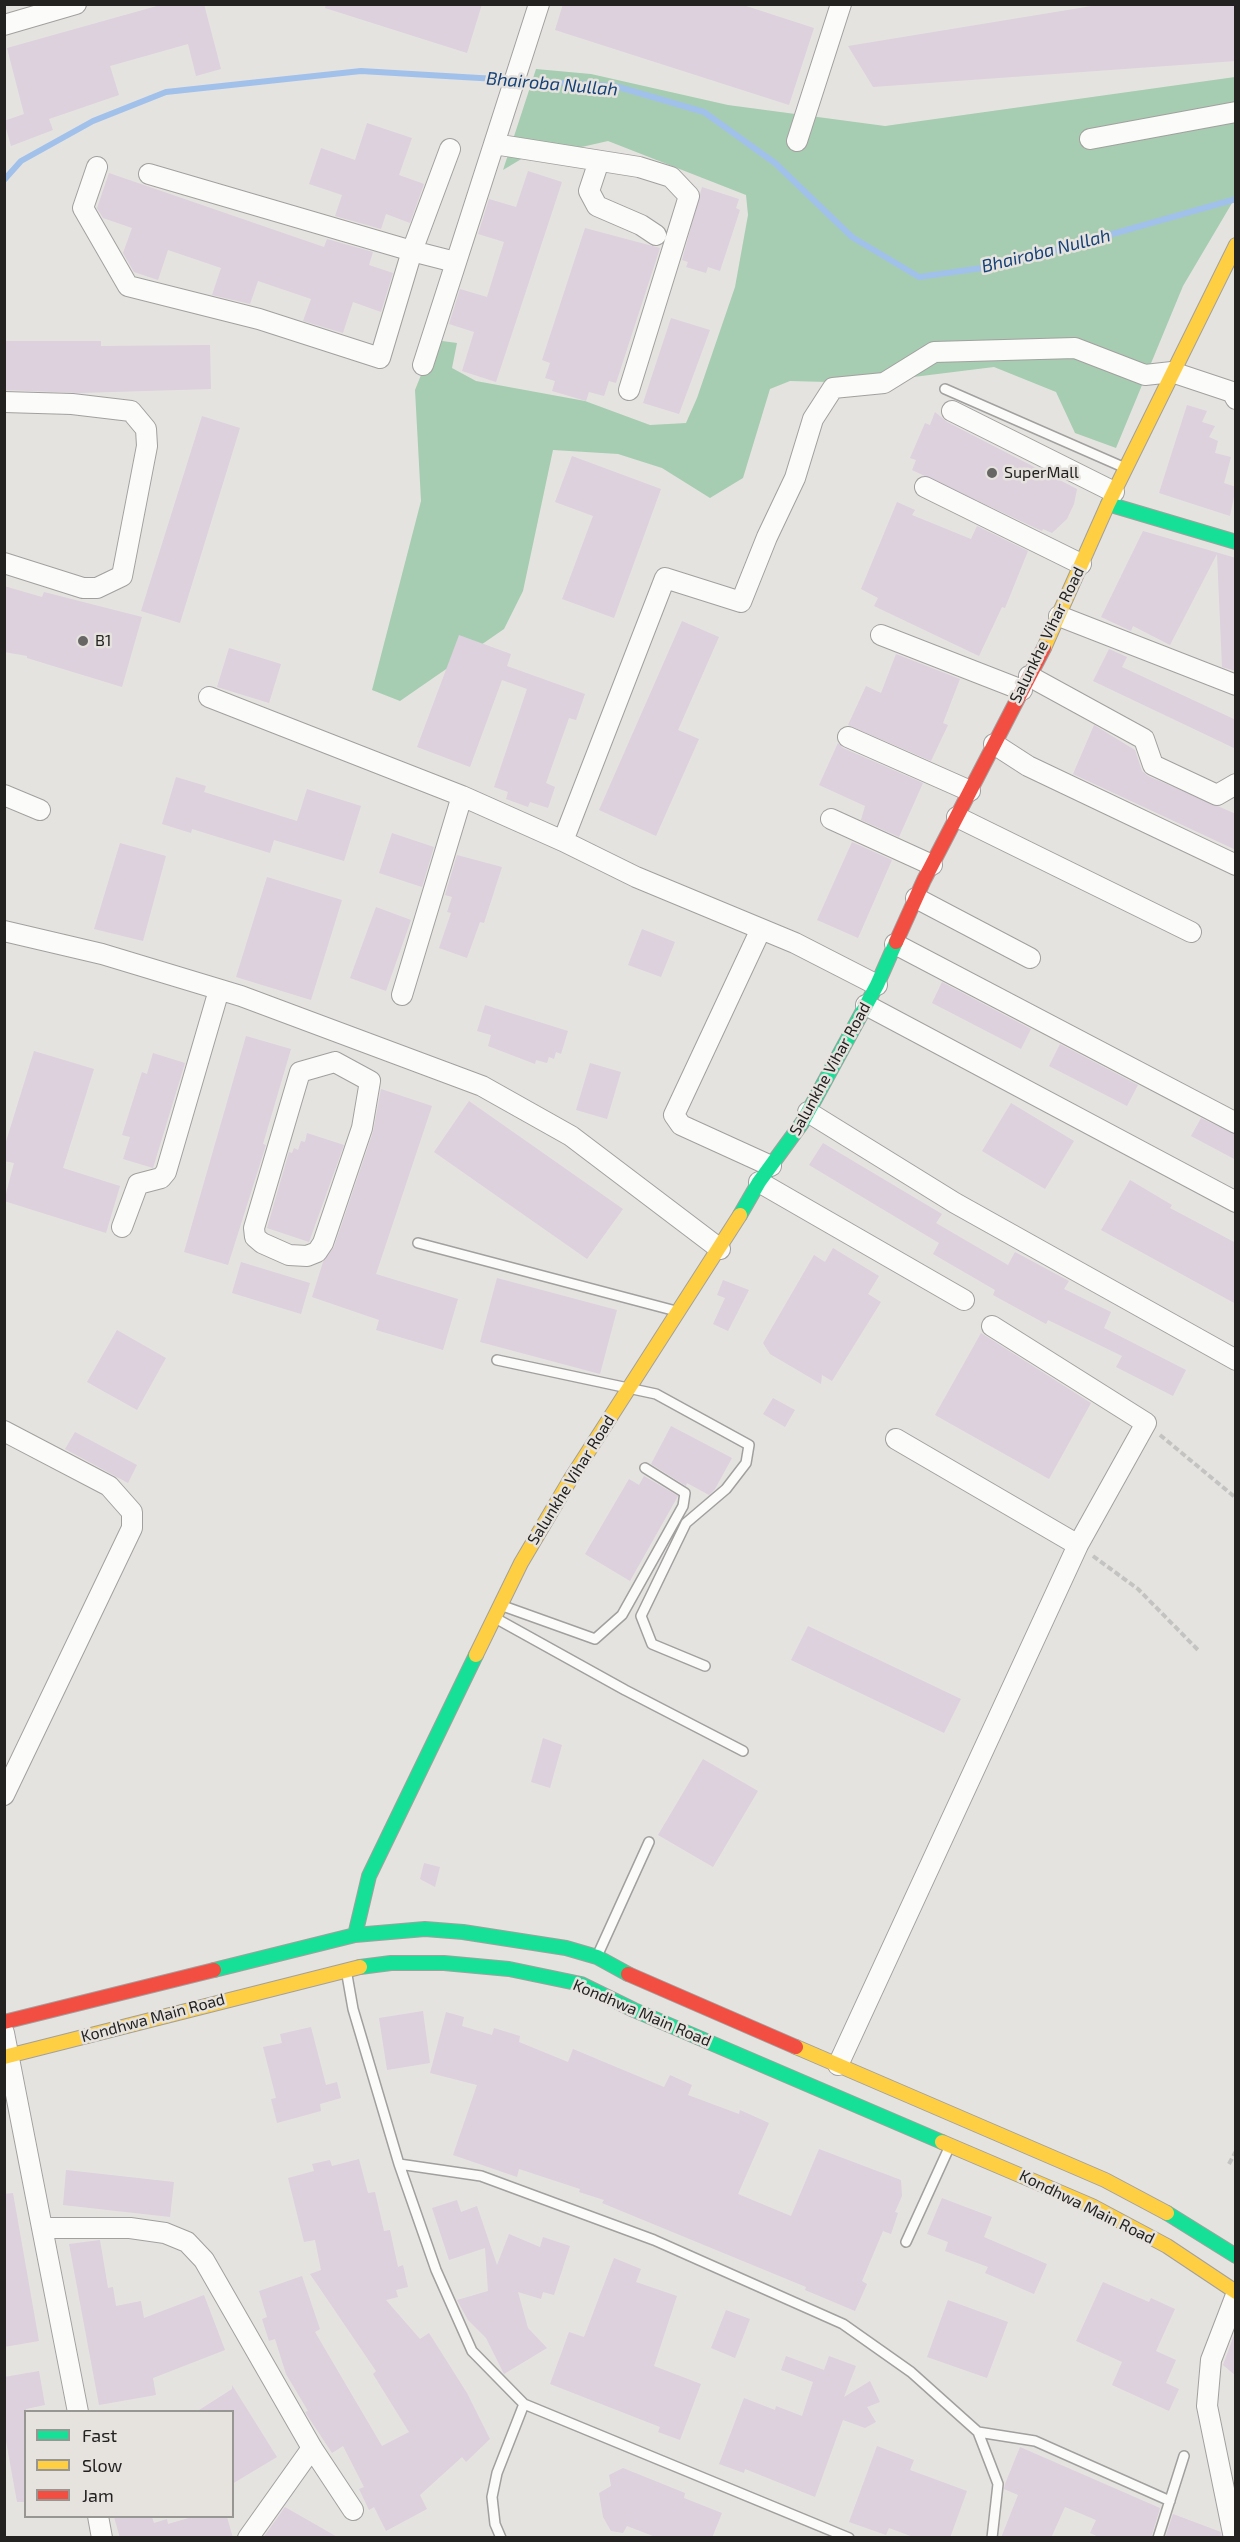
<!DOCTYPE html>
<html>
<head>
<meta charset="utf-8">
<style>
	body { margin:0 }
	#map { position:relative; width:1240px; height:2542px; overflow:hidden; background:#e5e3e0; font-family:"Exo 2",sans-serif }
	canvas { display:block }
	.frame { position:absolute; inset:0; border:6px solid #232221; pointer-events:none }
	.legend { position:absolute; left:24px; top:2410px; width:210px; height:108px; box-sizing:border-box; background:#e6e3df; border:2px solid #989693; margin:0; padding:8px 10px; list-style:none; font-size:18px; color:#232221 }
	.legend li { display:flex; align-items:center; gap:12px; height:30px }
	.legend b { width:30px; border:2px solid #989693 }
</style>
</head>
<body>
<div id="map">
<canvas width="1240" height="2542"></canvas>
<div class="frame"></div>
<ul class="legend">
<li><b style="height:8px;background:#16e098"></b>Fast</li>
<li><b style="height:8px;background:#ffcf43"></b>Slow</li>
<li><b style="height:8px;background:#f24e42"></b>Jam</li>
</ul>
</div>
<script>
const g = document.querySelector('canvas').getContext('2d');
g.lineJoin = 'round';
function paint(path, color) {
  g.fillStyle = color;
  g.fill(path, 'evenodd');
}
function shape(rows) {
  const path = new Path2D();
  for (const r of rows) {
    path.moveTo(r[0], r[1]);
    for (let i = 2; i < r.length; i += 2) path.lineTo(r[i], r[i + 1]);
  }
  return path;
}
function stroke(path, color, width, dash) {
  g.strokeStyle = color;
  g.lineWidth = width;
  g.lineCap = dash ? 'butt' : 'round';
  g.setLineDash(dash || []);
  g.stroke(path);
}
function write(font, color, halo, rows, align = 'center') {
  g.font = font + ' "Exo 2",sans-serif';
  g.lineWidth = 5;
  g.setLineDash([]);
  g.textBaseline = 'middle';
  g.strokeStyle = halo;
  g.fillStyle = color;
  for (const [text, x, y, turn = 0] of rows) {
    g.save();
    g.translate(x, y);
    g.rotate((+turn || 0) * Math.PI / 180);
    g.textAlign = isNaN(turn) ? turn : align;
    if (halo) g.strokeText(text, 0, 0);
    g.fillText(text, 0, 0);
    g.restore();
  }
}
paint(shape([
	[536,69,591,74,728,105,885,126,1235,77,1235,198,1183,286,1116,448,1075,433,1056,392,994,367,865,383,790,381,770,389,743,478,710,498,662,468,618,454,553,450,523,591,504,629,400,701,372,690,421,501,415,390,435,340,457,343,452,368,476,381,585,401,650,425,686,423,697,398,735,287,748,215,746,195,608,141,551,154,533,152,503,170]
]), '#a6cdb1');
stroke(shape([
	[4,180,21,161,93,121,166,92,361,71,615,86,704,112,775,163,852,237,919,277,1003,265,1236,199]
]), '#a1c1eb', 6);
paint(shape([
	[164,4,204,4,221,69,196,76,188,44,110,66,119,95,49,119,53,130,11,146,4,121,24,114,7,48],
	[326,4,482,4,467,53,325,8],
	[563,4,740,4,814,28,789,105,555,30],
	[1104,4,1236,4,1236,61,873,87,848,46],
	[367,123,412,138,399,175,424,184,410,223,386,214,381,229,335,216,342,195,309,184,321,148,355,160],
	[528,171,562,182,496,382,462,371,474,332,449,324,460,289,487,297,504,242,478,234,489,199,516,207],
	[109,173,324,247,327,239,373,252,369,265,393,273,381,312,353,302,343,333,303,321,311,299,258,281,250,304,212,295,221,268,168,250,158,280,134,272,123,253,132,228,103,218,97,208],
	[702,187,739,199,736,208,740,210,720,271,708,267,706,273,686,267,688,262,682,260],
	[585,228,660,248,616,383,609,381,604,396,589,392,586,401,552,391,555,381,545,378,550,363,542,360],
	[671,318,710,330,679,414,643,403],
	[4,341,101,341,101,346,210,345,211,389,80,393,4,390],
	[1187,405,1207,411,1202,422,1215,426,1209,437,1218,441,1215,453,1231,457,1224,483,1236,487,1230,516,1159,493],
	[935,412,947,422,1077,489,1074,504,1067,519,1052,533,1043,529,1042,531,912,470,916,460,910,458,925,423,930,425],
	[202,416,240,428,180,623,141,611],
	[572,456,661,489,614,618,562,599,593,516,555,502],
	[897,502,915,510,912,515,971,539,977,526,1028,551,1005,608,1002,607,979,656,874,606,878,598,861,589],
	[1143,531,1236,558,1236,671,1222,667,1217,554,1170,645,1133,626,1131,631,1101,617],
	[4,586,42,597,44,592,142,617,122,687,27,658,27,656,4,652],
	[682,621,719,637,678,730,699,739,656,836,599,810],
	[459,635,511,654,507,666,585,694,576,720,569,718,546,783,555,787,548,808,530,802,528,807,506,799,508,792,494,787,527,689,502,680,470,767,417,747],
	[229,648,281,664,269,703,217,687],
	[1109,649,1127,657,1122,667,1236,720,1236,749,1093,681],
	[896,654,960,679,943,723,948,725,931,761,848,725,866,686,881,693],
	[1094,725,1135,750,1142,771,1148,776,1236,814,1236,850,1073,774],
	[838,743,843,748,923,783,899,837,861,820,865,806,819,785],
	[176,777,206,786,204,792,297,821,307,789,361,806,344,861,274,840,270,853,192,829,191,833,162,824],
	[392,833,434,847,422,887,379,873],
	[852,842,892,860,858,938,817,920],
	[120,843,166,856,143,941,94,929],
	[457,855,502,867,484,923,480,922,467,958,439,948,451,913,447,912,452,897,445,895],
	[267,877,342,900,311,1000,236,977],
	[376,907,411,920,386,991,350,978],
	[642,929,675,942,661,977,628,965],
	[942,982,1031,1029,1021,1049,932,1003],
	[485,1005,568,1031,561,1054,556,1052,554,1059,549,1057,547,1063,536,1060,535,1064,488,1046,491,1035,477,1031],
	[246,1036,291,1049,263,1144,266,1145,228,1265,184,1252],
	[1060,1044,1138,1085,1127,1106,1049,1066],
	[34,1051,94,1069,63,1168,120,1186,106,1233,4,1201,14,1163,4,1161,4,1148],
	[153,1053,185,1063,153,1168,123,1159,130,1137,122,1135,142,1072,147,1074],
	[590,1063,621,1072,607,1119,576,1110],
	[381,1089,432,1106,376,1274,458,1299,443,1350,376,1330,379,1320,312,1297,323,1262,334,1247,373,1132],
	[469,1101,623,1209,587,1259,434,1152],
	[1011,1103,1074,1141,1045,1189,982,1151],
	[1201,1118,1236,1135,1236,1160,1191,1136],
	[307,1133,344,1145,309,1242,267,1228,289,1152,292,1153,294,1148,298,1150,301,1141,305,1142],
	[823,1143,942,1214,936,1223,1008,1265,1015,1252,1069,1281,1064,1289,1111,1312,1104,1328,1186,1370,1173,1396,1116,1367,1122,1356,1048,1320,1046,1324,993,1295,995,1290,933,1254,939,1243,809,1165],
	[1130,1180,1172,1205,1170,1208,1236,1243,1236,1304,1101,1230],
	[833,1248,879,1276,868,1294,881,1302,832,1381,822,1375,821,1384,770,1354,763,1343,814,1255,825,1262],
	[241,1262,310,1283,301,1314,232,1293],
	[497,1278,617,1310,600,1374,480,1342],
	[723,1280,749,1290,728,1331,713,1324,725,1298,717,1295],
	[117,1330,166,1358,137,1410,87,1382],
	[981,1333,1091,1403,1049,1479,935,1415],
	[773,1398,795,1410,785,1427,763,1414],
	[671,1426,732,1458,715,1489,709,1495,687,1483,686,1486,651,1464],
	[75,1432,137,1465,128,1483,65,1449],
	[644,1476,678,1496,630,1581,585,1554,629,1479,639,1485],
	[808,1626,961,1699,944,1733,791,1660],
	[543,1738,562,1745,550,1788,531,1782],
	[703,1759,758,1791,713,1867,658,1835],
	[424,1863,440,1867,435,1887,420,1879],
	[423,2011,430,2063,387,2070,379,2018],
	[446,2012,464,2017,462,2026,492,2035,494,2028,520,2036,519,2042,568,2062,573,2049,664,2087,670,2075,692,2085,688,2095,739,2114,740,2110,769,2123,738,2194,791,2216,819,2149,901,2180,902,2196,895,2212,898,2213,891,2234,883,2231,862,2281,867,2284,855,2311,805,2290,806,2287,602,2203,604,2200,579,2192,580,2189,519,2169,517,2177,453,2155,477,2085,430,2073],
	[311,2027,326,2085,337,2082,341,2098,320,2104,321,2111,277,2123,271,2099,276,2098,263,2047,282,2043,280,2034],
	[359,2159,368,2193,375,2192,384,2231,390,2230,398,2267,403,2265,408,2287,396,2290,398,2297,386,2300,420,2339,429,2333,467,2393,490,2439,466,2462,462,2457,420,2495,427,2509,386,2531,374,2507,369,2510,359,2489,364,2487,343,2446,332,2453,305,2412,308,2411,286,2374,275,2339,269,2341,262,2319,267,2317,259,2291,302,2276,320,2329,315,2332,382,2446,409,2432,373,2374,376,2371,310,2274,321,2270,315,2240,304,2242,288,2178,314,2171,312,2164,330,2160,332,2166],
	[66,2170,174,2182,170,2217,63,2205],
	[13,2193,39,2341,4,2347,4,2194],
	[942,2198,992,2217,984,2237,1047,2264,1034,2294,985,2273,988,2267,945,2251,948,2242,927,2234],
	[457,2200,461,2212,477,2206,497,2265,509,2234,540,2247,543,2237,570,2246,554,2295,543,2292,541,2299,518,2292,528,2328,547,2348,504,2374,486,2338,468,2320,457,2300,488,2291,485,2248,449,2260,432,2208],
	[100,2240,108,2288,113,2287,116,2306,141,2301,144,2318,204,2295,225,2350,153,2378,156,2395,99,2405,69,2244],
	[614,2258,641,2269,636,2282,677,2296,654,2366,701,2384,680,2440,658,2432,660,2427,550,2384,569,2332,584,2337],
	[1103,2282,1149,2302,1151,2298,1175,2309,1156,2351,1176,2360,1166,2383,1179,2389,1169,2411,1112,2385,1122,2362,1076,2341],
	[948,2300,1008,2322,987,2378,927,2357],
	[726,2310,750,2319,735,2358,711,2348],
	[1236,2330,1236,2376,1223,2365],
	[786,2356,824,2370,829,2356,856,2366,844,2397,870,2381,880,2402,867,2407,876,2422,865,2428,843,2420,815,2497,745,2469,744,2473,719,2464,744,2398,775,2410,776,2406,802,2416,813,2382,781,2370],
	[39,2371,45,2405,26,2409,26,2502,17,2502,4,2430,4,2377],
	[232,2385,277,2457,232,2484,232,2412,196,2412,232,2389],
	[877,2446,914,2460,910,2470,967,2491,950,2538,916,2538,889,2528,886,2535,849,2522],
	[1020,2447,1160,2508,1151,2538,1101,2538,1090,2533,1096,2520,1065,2507,1051,2538,1001,2538,1018,2495,1004,2489,1005,2484],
	[623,2468,685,2493,684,2498,722,2513,712,2538,658,2538,627,2526,623,2533,611,2531,603,2517,599,2493,611,2486,609,2475],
	[285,2507,339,2538,263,2538],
	[1173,2514,1221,2532,1222,2538,1165,2538],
	[114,2517,152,2517,154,2523,167,2519,168,2524,192,2517,227,2517,233,2538,120,2538]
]), '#dcd1dd');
const lane = shape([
	[945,389,1123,467],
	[418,1243,676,1311],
	[497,1360,656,1394,749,1445,746,1463,726,1489,686,1523,641,1616,652,1644,705,1666],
	[503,1606,595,1639,622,1615,683,1506,685,1493,645,1468],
	[497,1619,625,1690,743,1751],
	[599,1952,649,1842],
	[347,1975,353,2009,399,2164,436,2270,472,2351,524,2404,497,2473,492,2497,495,2524,501,2538],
	[399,2164,481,2176,654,2240,843,2324,911,2372,978,2432,998,2484,992,2538],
	[906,2242,948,2150],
	[524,2404,849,2538],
	[978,2432,1035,2441,1170,2501],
	[1158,2538,1184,2456]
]);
const street = shape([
	[4,25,76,4],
	[1090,139,1236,112],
	[797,141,841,4],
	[494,144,639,167,671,177,689,196,629,390],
	[599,161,589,191,597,206,641,225,656,235],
	[97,167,83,208,128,286,259,319,380,358,412,251,455,262],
	[149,174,412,251,450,149],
	[423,365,539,4],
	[4,402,72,404,131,411,146,429,147,446,122,576,97,588,83,588,4,563],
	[952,411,1114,492],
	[925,487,1081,564],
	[1059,616,1236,685],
	[881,635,1022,690],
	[1029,676,1144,739,1153,765,1217,795,1236,784],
	[209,697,462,796],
	[848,737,970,791],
	[994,744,1028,766,1236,865],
	[4,795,40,810],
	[957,817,1191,932],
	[831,819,932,865],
	[916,898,1030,958],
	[761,929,674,1115,681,1125,771,1166],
	[4,931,102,954,241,996,482,1086,571,1136,720,1249],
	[895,944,1236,1123],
	[877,985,795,943,636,877,563,841,665,578,741,602,767,537,795,478,813,419,833,388,884,383,934,352,1075,348,1145,375,1172,372,1232,392,1236,399],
	[402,995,462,796,563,841],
	[866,1005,1236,1202],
	[335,1062,370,1081,362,1128,323,1243,317,1252,307,1256,289,1255,262,1243,255,1237,254,1228,300,1072,335,1062],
	[808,1112,955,1203,1236,1360],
	[759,1182,964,1300],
	[122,1227,138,1184,161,1178,166,1172,219,990],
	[4,1431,109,1486,132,1512,132,1528,4,1795],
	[896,1439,1078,1545],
	[4,2033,78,2412],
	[838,2065,1078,1545,1146,1423,992,1326],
	[42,2228,130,2228,165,2233,187,2242,204,2260,312,2448,353,2510],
	[98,2516,102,2538],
	[248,2538,312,2448],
	[1234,2538,1207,2406,1211,2360,1236,2295]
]);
const fast = shape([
	[1108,504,1236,542],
	[740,1215,759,1182,802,1123,877,985,896,942],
	[355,1935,369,1876,476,1655],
	[360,1967,391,1963,444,1963,509,1969,581,1984,634,2010,942,2142],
	[214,1970,355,1935,425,1929,463,1932,566,1948,597,1957,628,1974],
	[1167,2213,1236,2256]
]);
const slow = shape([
	[1044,648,1108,504,1236,245],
	[476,1655,521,1563,570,1480,740,1215],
	[796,2047,1105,2180,1167,2213],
	[4,2057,360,1967],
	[942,2142,1092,2206,1167,2246,1236,2292]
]);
const jam = shape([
	[896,942,924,880,1044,648],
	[628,1974,796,2047],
	[4,2022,214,1970]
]);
stroke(lane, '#a2a09f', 12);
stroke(street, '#a2a09f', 22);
stroke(fast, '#a2a09f', 16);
stroke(slow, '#a2a09f', 16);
stroke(jam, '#a2a09f', 16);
stroke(shape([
	[1160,1435,1236,1498],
	[1093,1556,1138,1589,1198,1650],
	[1229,2164,1236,2151]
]), '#c3c3c2', 4, [6, 3]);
stroke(lane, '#fbfbfa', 9);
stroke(street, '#fbfbfa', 20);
stroke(fast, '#16e098', 14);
stroke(slow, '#ffcf43', 14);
stroke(jam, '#f24e42', 14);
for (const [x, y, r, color] of [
	[992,473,6,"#676664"],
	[83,641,6,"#676664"]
]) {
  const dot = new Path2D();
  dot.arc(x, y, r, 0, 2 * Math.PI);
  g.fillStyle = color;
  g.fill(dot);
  stroke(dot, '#e6e3df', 2);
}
write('16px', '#232221', '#e6e3df', [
	["SuperMall",1004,473],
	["B1",95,641]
], 'left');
write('16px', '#232221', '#e6e3df', [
	["Salunkhe Vihar Road",1047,635,-64],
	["Salunkhe Vihar Road",830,1069,-61],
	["Salunkhe Vihar Road",571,1480,-58],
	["Kondhwa Main Road",642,2013,23],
	["Kondhwa Main Road",153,2018,-15],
	["Kondhwa Main Road",1087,2207,26]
]);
write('italic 18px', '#144178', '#e6e3df', [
	["Bhairoba Nullah",552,84,5],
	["Bhairoba Nullah",1046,251,-14]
]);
</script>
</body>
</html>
